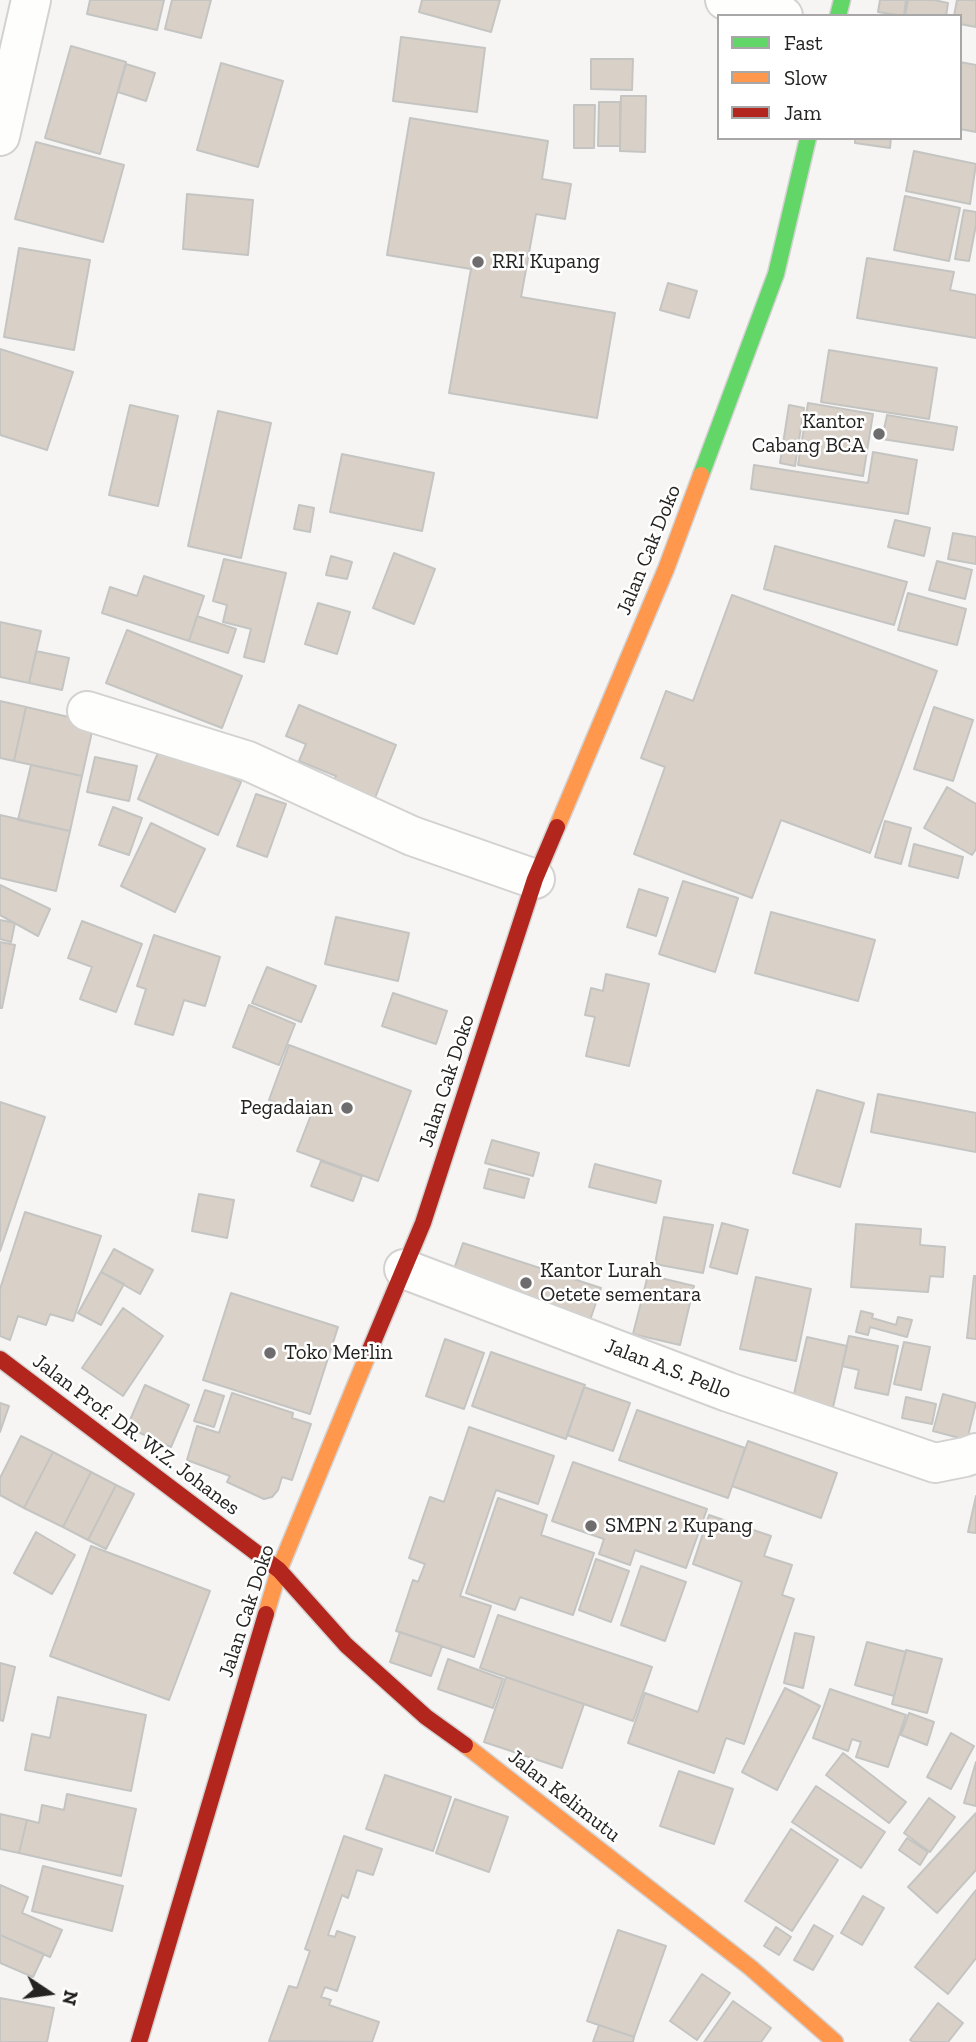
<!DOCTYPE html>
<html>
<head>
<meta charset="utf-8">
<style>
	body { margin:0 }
	#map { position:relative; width:976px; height:2042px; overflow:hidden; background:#f6f5f4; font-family:"Zilla Slab",serif }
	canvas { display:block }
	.legend { position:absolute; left:717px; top:14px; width:245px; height:126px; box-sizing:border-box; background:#fff; border:2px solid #a7a7a7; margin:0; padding:9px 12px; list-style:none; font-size:21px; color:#242322 }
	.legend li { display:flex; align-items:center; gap:14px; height:35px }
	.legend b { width:35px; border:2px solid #a7a7a7 }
	.north { position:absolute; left:14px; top:1958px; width:70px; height:70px; -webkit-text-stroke:5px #fff; paint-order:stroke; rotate:103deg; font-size:19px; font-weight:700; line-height:28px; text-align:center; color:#242322 }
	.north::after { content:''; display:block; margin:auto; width:24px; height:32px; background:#242322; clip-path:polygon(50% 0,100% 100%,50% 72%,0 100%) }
</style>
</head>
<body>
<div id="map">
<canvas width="976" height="2042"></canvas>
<ul class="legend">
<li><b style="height:9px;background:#63d668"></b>Fast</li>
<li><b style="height:9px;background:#ff974d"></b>Slow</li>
<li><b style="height:9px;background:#b3261e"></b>Jam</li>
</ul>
<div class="north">N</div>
</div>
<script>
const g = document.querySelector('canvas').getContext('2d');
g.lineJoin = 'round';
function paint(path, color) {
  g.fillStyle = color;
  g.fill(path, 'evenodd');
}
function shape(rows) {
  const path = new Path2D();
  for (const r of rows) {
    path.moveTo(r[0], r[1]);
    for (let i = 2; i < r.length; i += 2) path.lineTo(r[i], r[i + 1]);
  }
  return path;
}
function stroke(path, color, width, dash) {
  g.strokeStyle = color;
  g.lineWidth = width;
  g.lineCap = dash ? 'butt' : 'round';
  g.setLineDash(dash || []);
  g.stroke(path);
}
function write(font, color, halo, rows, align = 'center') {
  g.font = font + ' "Zilla Slab",serif';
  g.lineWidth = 5;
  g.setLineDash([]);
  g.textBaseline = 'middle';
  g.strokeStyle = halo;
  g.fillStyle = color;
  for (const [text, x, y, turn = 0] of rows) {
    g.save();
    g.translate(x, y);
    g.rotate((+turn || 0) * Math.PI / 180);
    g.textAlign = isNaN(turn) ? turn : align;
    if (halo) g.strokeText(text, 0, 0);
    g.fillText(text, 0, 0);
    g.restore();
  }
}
const building = shape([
	[90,0,164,0,157,30,87,14,90,0],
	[172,0,211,0,201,38,165,29,172,0],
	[422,0,500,0,491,32,419,12,422,0],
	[880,0,906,0,904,16,878,12,880,0],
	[908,0,934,0,948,3,946,16,905,16,908,0],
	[957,0,976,0,976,27,960,24,960,16,954,16,957,0],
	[401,37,485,48,477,112,393,101,401,37],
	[71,46,126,62,100,154,45,138,71,46],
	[591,59,633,59,632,90,591,89,591,59],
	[960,62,976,65,976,132,960,129,960,62],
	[221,63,283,81,258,167,197,150,221,63],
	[126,64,155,73,146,101,118,92,126,64],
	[621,96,646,96,645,152,620,151,621,96],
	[599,102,620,102,620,146,598,146,599,102],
	[574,105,595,105,594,148,574,148,574,105],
	[410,118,548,141,542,179,571,184,565,219,536,214,521,297,615,313,597,418,449,393,471,269,387,255,410,118],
	[855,138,891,138,890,148,855,143,855,138],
	[36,142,124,165,103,242,15,219,36,142],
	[914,151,976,164,970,204,906,191,914,151],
	[187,194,253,200,248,255,183,249,187,194],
	[905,196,960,208,949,261,894,250,905,196],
	[964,210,976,212,976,225,969,261,955,259,964,210],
	[19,248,90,260,74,350,4,337,19,248],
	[867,258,954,272,950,290,976,295,976,338,857,318,867,258],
	[668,283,697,291,689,318,660,310,668,283],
	[0,349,73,372,47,450,0,435,0,349],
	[829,350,937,368,929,419,821,402,829,350],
	[808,403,873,414,863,476,798,465,808,403],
	[130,405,178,416,158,506,109,495,130,405],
	[789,405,804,408,795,466,780,463,789,405],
	[218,411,271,423,241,558,188,546,218,411],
	[887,415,957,427,953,450,882,439,887,415],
	[873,452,917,460,908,514,751,489,754,465,868,483,873,452],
	[342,454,434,473,422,531,330,512,342,454],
	[299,505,314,508,310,532,294,529,299,505],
	[895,520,930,528,924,556,888,547,895,520],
	[953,533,976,537,976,564,948,559,953,533],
	[775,546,907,582,894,625,764,589,775,546],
	[394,553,435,569,414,624,373,608,394,553],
	[331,556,352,562,347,579,326,575,331,556],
	[224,559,286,573,264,662,244,657,251,629,223,622,227,605,213,601,224,559],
	[937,561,972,570,965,599,929,590,937,561],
	[144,576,204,596,189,641,102,613,110,587,137,596,144,576],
	[908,593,966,609,957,645,898,630,908,593],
	[732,595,937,671,870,853,781,820,752,898,634,854,665,767,641,758,666,691,693,701,732,595],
	[318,603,350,612,337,654,305,644,318,603],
	[197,616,236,629,228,653,189,641,197,616],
	[0,622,41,631,29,683,0,677,0,622],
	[127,630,242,676,222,728,106,683,127,630],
	[36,651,69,658,62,690,29,683,36,651],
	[0,701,26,707,14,761,0,758,0,701],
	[299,705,396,745,373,803,331,787,336,776,299,761,306,744,286,736,299,705],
	[26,707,94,723,82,776,14,761,26,707],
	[934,707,973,720,953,781,914,769,934,707],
	[161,746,241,782,218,835,138,799,161,746],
	[95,757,137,766,129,801,87,792,95,757],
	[31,765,82,776,70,831,18,820,31,765],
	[947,787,976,804,976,849,972,855,924,828,947,787],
	[256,794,286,804,267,857,237,846,256,794],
	[113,807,142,818,129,855,99,845,113,807],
	[0,815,70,831,56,891,0,878,0,815],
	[885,821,911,828,901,864,875,857,885,821],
	[151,823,205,849,175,912,121,886,151,823],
	[914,844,963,857,958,878,909,866,914,844],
	[683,881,738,898,715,972,659,954,683,881],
	[0,885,50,909,38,936,0,915,0,885],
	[639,889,668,898,656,936,627,927,639,889],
	[771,912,875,940,858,1001,755,973,771,912],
	[336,917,409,933,398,981,325,964,336,917],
	[0,920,15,923,11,942,0,939,0,920],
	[82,921,142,944,116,1012,80,999,92,967,68,958,82,921],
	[154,935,220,957,205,1006,184,1000,173,1035,135,1024,146,989,137,986,154,935],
	[0,942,15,945,2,1008,0,1008,0,942],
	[267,967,316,986,301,1022,252,1003,267,967],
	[606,974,649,984,629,1066,586,1056,595,1017,585,1015,591,988,603,991,606,974],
	[393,993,447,1011,436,1044,382,1026,393,993],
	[249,1005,295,1024,279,1065,233,1047,249,1005],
	[289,1045,411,1091,378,1181,297,1151,311,1115,269,1100,289,1045],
	[817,1090,864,1103,840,1187,793,1173,817,1090],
	[878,1094,976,1113,976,1152,871,1132,878,1094],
	[0,1102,45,1117,0,1251,0,1102],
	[492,1140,539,1153,533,1176,485,1163,492,1140],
	[321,1161,362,1176,353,1201,311,1186,321,1161],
	[595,1164,661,1181,656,1203,589,1187,595,1164],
	[489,1169,529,1179,524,1198,484,1188,489,1169],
	[199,1194,234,1200,227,1238,192,1231,199,1194],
	[25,1212,101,1236,73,1321,50,1314,46,1325,18,1316,10,1340,0,1336,0,1289,25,1212],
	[664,1217,713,1225,703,1273,655,1264,664,1217],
	[722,1223,748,1230,737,1274,710,1267,722,1223],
	[856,1224,921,1229,920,1245,945,1247,943,1277,930,1276,928,1292,851,1287,856,1224],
	[463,1243,601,1288,589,1323,451,1278,463,1243],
	[114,1249,153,1270,140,1294,101,1272,114,1249],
	[101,1272,124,1284,101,1325,78,1313,101,1272],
	[648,1275,694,1286,680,1345,633,1334,648,1275],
	[974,1276,976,1276,976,1339,967,1338,974,1276],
	[756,1277,811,1289,796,1361,740,1349,756,1277],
	[231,1293,338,1327,310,1414,203,1380,231,1293],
	[123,1308,163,1336,123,1396,82,1368,123,1308],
	[861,1311,873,1314,872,1318,896,1325,898,1317,912,1320,907,1337,870,1327,868,1335,856,1332,861,1311],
	[849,1336,898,1346,888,1395,855,1388,859,1370,842,1366,849,1336],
	[807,1337,847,1346,831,1416,791,1407,807,1337],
	[445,1339,484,1353,464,1409,426,1396,445,1339],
	[904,1342,930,1347,921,1390,894,1384,904,1342],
	[491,1352,585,1385,566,1439,472,1406,491,1352],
	[145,1385,189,1405,171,1447,127,1427,145,1385],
	[584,1387,630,1403,613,1451,567,1435,584,1387],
	[205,1390,224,1396,214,1427,194,1421,205,1390],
	[232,1393,293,1413,292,1418,311,1424,292,1480,282,1477,278,1490,272,1497,264,1499,227,1482,230,1476,187,1460,197,1426,219,1433,232,1393],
	[943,1394,976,1403,967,1440,933,1431,943,1394],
	[906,1397,936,1404,932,1424,902,1418,906,1397],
	[0,1403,9,1406,0,1432,0,1403],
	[637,1410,745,1448,728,1498,619,1460,637,1410],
	[469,1427,554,1456,538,1504,496,1490,460,1596,491,1606,474,1657,396,1631,413,1580,418,1582,425,1564,409,1558,430,1497,444,1502,469,1427],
	[21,1436,53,1452,24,1508,0,1495,0,1478,21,1436],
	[748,1441,837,1473,821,1518,732,1486,748,1441],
	[53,1452,91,1472,63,1527,24,1508,53,1452],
	[573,1462,707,1509,686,1568,635,1550,630,1565,599,1554,604,1539,552,1521,573,1462],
	[91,1472,116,1485,88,1540,63,1527,91,1472],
	[116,1485,134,1494,106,1549,88,1540,116,1485],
	[976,1496,976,1533,968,1532,976,1496],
	[498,1498,547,1515,541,1535,594,1553,573,1615,520,1597,515,1610,466,1593,498,1498],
	[709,1515,771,1536,764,1556,792,1565,782,1595,794,1599,744,1744,726,1738,714,1773,628,1743,645,1693,698,1712,742,1582,693,1564,709,1515],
	[36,1532,75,1555,52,1594,14,1573,36,1532],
	[91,1546,210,1591,169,1700,50,1656,91,1546],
	[596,1559,629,1571,611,1622,579,1610,596,1559],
	[641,1566,686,1582,665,1641,621,1625,641,1566],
	[498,1615,652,1667,633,1721,480,1668,498,1615],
	[400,1632,442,1646,431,1676,390,1662,400,1632],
	[795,1633,814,1637,803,1688,784,1683,795,1633],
	[867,1642,906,1652,894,1696,855,1685,867,1642],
	[906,1650,942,1659,927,1713,892,1704,906,1650],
	[448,1659,503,1679,493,1708,438,1689,448,1659],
	[0,1663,15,1667,3,1721,0,1720,0,1663],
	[506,1677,584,1704,562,1768,484,1742,506,1677],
	[785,1688,820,1706,777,1790,742,1772,785,1688],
	[830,1689,906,1715,888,1767,856,1757,861,1742,852,1739,848,1751,813,1738,830,1689],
	[58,1697,146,1715,131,1791,25,1770,32,1734,50,1738,58,1697],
	[909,1713,934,1722,927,1745,901,1735,909,1713],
	[951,1733,974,1746,951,1789,927,1777,951,1733],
	[843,1753,906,1802,889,1823,826,1775,843,1753],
	[976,1762,976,1806,964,1803,976,1762],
	[679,1771,733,1789,714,1844,660,1826,679,1771],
	[385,1775,451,1797,433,1851,366,1829,385,1775],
	[816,1786,885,1832,861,1868,792,1822,816,1786],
	[67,1794,136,1809,121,1876,19,1853,27,1820,39,1823,42,1805,64,1810,67,1794],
	[929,1798,955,1817,930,1852,904,1833,929,1798],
	[455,1799,508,1817,489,1872,436,1853,455,1799],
	[976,1813,976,1870,937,1913,908,1887,976,1813],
	[0,1814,27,1820,19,1853,0,1849,0,1814],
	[791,1829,838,1860,792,1931,745,1901,791,1829],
	[344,1836,382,1849,373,1875,357,1870,348,1898,342,1895,328,1935,335,1937,337,1931,355,1937,337,1991,325,1987,321,1997,331,2000,329,2005,379,2022,372,2042,269,2041,289,1986,297,1988,310,1951,305,1949,344,1836],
	[907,1838,928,1852,920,1865,899,1850,907,1838],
	[43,1866,123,1886,112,1931,32,1911,43,1866],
	[0,1885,28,1897,22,1913,62,1930,50,1957,0,1935,0,1885],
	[976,1890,976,1958,948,1994,915,1967,976,1890],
	[863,1896,884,1908,862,1945,841,1933,863,1896],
	[814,1925,833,1936,813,1970,794,1960,814,1925],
	[776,1927,791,1937,779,1955,764,1946,776,1927],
	[618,1930,666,1946,634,2037,587,2021,618,1930],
	[0,1935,44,1954,33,1977,0,1963,0,1935],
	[702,1974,730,1993,697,2040,670,2021,702,1974],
	[0,1998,54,2008,47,2042,0,2042,0,1998],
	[733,2001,771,2028,761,2042,704,2042,733,2001],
	[938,2003,963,2023,948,2042,913,2042,910,2040,938,2003],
	[599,2025,634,2037,633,2042,593,2042,599,2025]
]);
paint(building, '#d9d1c7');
stroke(building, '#c4c4c2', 2);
const street = shape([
	[725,0,783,16],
	[0,136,31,0],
	[87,711,248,761,412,836,535,879],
	[404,1269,728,1392,935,1463,965,1457,976,1453]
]);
const fast = shape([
	[838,16,842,0],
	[701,475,776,274,808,138]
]);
const slow = shape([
	[557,827,666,569,701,475],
	[266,1614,279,1570,369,1352],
	[465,1745,751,1968,835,2042]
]);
const jam = shape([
	[369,1352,423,1223,535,879,557,827],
	[0,1359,279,1570,346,1645,426,1717,465,1745],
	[139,2042,266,1614]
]);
stroke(street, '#d3d2d1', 42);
stroke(fast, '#d3d2d1', 19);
stroke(slow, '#d3d2d1', 19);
stroke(jam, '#d3d2d1', 19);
stroke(street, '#fefefd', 38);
stroke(fast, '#63d668', 16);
stroke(slow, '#ff974d', 16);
stroke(jam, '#b3261e', 16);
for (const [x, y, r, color] of [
	[478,262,7,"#6e6c6c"],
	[879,434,7,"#6e6c6c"],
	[347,1108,7,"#6e6c6c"],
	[526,1283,7,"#6e6c6c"],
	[270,1353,7,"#6e6c6c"],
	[591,1526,7,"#6e6c6c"]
]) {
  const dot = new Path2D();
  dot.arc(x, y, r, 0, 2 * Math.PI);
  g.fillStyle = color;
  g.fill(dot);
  stroke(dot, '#fff', 2.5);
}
write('21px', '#242322', '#fff', [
	["RRI Kupang",492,262],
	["Kantor",865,422,"right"],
	["Cabang BCA",865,446,"right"],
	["Pegadaian",333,1108,"right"],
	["Kantor Lurah",540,1271],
	["Oetete sementara",540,1295],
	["Toko Merlin",284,1353],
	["SMPN 2 Kupang",605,1526]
], 'left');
write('21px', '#242322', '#fff', [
	["Jalan Cak Doko",649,550,-68],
	["Jalan Cak Doko",447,1081,-72],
	["Jalan A.S. Pello",668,1369,21],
	["Jalan Prof. DR. W.Z. Johanes",136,1435,37],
	["Jalan Cak Doko",247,1611,-72],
	["Jalan Kelimutu",564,1796,38]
]);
</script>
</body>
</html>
